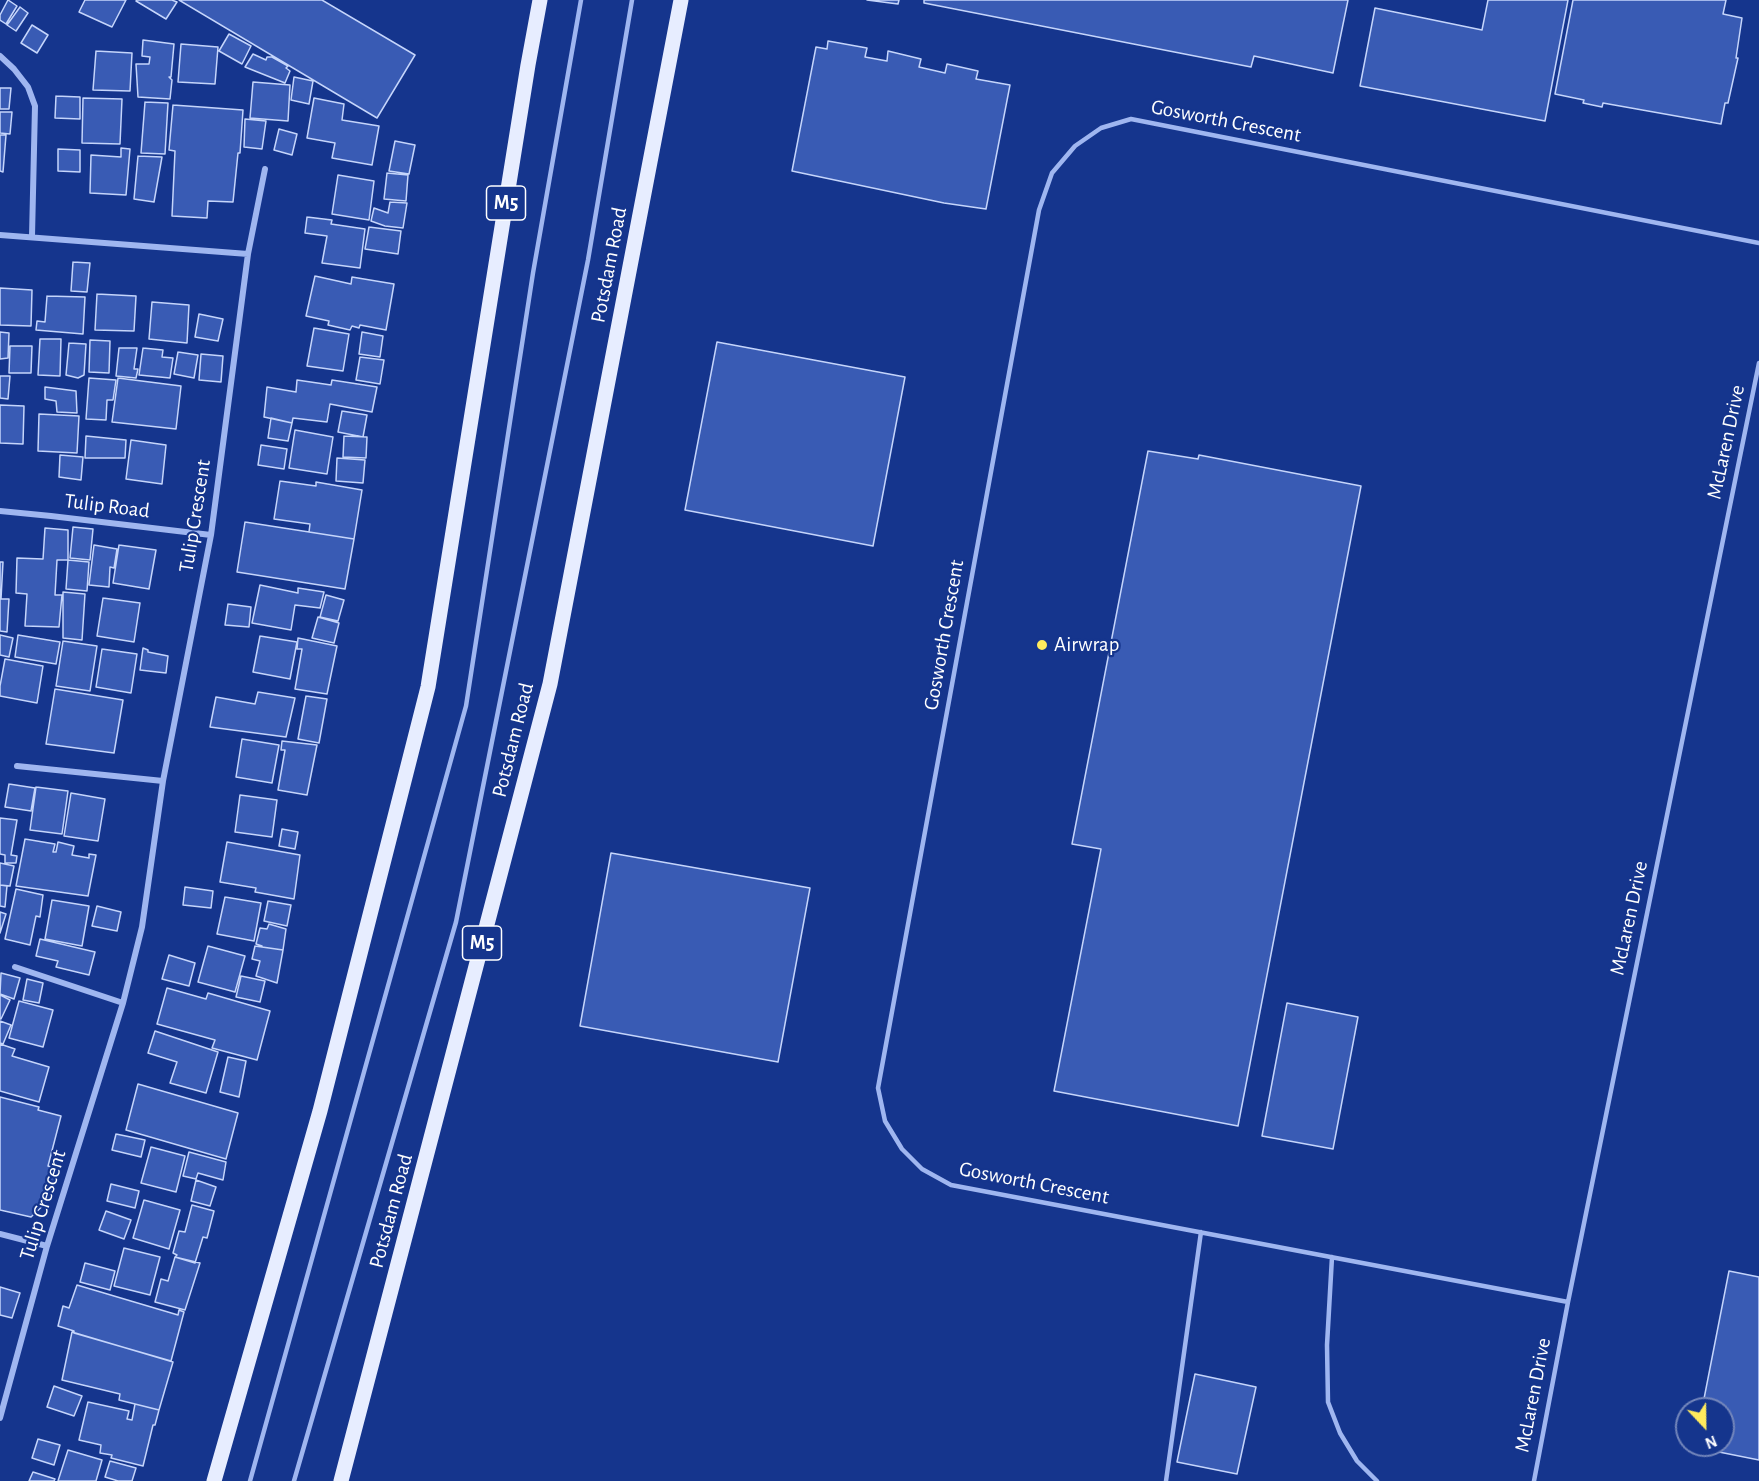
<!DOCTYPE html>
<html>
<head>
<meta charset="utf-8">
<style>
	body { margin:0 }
	#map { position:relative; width:1759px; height:1481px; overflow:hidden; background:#15358d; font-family:"Alegreya Sans",sans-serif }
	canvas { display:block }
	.north { position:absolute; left:1675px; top:1397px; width:60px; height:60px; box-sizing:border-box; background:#15358d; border:2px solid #7386bb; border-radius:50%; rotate:158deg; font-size:16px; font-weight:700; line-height:24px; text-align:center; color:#fff }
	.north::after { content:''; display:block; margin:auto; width:21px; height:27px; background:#ffeb5d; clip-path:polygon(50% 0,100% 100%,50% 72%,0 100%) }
</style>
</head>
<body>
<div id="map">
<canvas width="1759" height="1481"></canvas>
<div class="north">N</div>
</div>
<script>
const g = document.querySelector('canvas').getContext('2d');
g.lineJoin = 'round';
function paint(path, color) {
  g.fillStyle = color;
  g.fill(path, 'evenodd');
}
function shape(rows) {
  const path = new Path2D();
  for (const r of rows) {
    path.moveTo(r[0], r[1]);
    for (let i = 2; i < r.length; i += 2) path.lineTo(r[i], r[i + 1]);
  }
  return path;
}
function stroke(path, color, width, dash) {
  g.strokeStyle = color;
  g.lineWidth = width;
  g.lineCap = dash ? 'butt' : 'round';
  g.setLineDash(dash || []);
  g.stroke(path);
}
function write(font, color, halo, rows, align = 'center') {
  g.font = font + ' "Alegreya Sans",sans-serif';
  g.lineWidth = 4.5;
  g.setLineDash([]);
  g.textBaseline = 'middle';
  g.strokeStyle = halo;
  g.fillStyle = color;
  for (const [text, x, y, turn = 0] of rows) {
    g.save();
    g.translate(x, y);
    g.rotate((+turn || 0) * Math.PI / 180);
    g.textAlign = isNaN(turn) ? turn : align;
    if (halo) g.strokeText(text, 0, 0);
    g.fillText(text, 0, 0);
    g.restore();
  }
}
const building = shape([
	[8,0,17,6,6,24,0,20,0,15,8,0],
	[85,0,126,0,112,27,79,12,85,0],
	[137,0,172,0,177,2,166,19,136,1,137,0],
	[179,0,322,0,415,55,377,118,179,0],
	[867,0,899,0,898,4,867,0],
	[924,0,1348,0,1333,73,1254,56,1251,67,924,3,924,0],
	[1488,0,1568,0,1545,121,1360,86,1375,8,1482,30,1488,0],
	[1573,0,1726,0,1723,14,1742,18,1736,58,1738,58,1728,103,1725,103,1721,124,1603,103,1602,107,1583,103,1584,100,1555,94,1573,0],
	[20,7,28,13,16,31,7,25,20,7],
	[32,25,48,35,37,53,21,43,32,25],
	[229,34,251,46,242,64,219,51,229,34],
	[143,40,174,44,171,77,169,77,172,80,170,99,138,97,136,64,149,64,150,57,142,56,143,40],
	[828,41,867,48,865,57,887,61,888,51,921,59,919,67,945,73,947,64,978,71,976,79,1010,85,986,209,944,203,792,171,816,47,827,49,828,41],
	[181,44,218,47,215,84,178,82,181,44],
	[96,51,132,53,130,91,93,90,96,51],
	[253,54,266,60,267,57,272,57,288,66,286,68,290,71,285,83,245,67,253,54],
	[294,77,313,81,309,104,291,100,294,77],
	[253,82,290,85,288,121,250,118,253,82],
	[0,88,11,88,9,109,0,109,0,88],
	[56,96,80,97,80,119,55,118,56,96],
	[83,98,122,99,120,144,82,143,83,98],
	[314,98,344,104,342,120,379,126,372,165,332,158,335,143,307,138,314,98],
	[145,102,168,103,165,154,141,153,145,102],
	[173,105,243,110,240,153,238,153,233,202,208,201,207,218,172,216,175,151,169,150,173,105],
	[0,112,12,112,10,134,0,133,0,112],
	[245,119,266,121,262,149,244,147,245,119],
	[279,129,297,134,292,155,274,150,279,129],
	[0,135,6,135,3,172,0,171,0,135],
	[395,141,415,145,409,174,389,171,395,141],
	[121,148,130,149,126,195,90,193,91,155,121,157,121,148],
	[58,149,80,150,80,172,58,171,58,149],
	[138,156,162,157,154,202,134,199,138,156],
	[387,173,408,175,406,201,384,199,387,173],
	[338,175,374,181,369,220,332,214,338,175],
	[390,202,407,203,403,228,385,226,371,221,374,208,388,213,390,202],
	[307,217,332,220,331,224,365,229,360,268,322,263,327,236,305,233,307,217],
	[369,227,401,231,398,254,365,249,369,227],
	[73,262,90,263,87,292,71,291,73,262],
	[315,276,351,284,352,277,394,284,386,330,360,325,359,328,352,326,350,330,328,325,329,321,306,316,315,276],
	[0,288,32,290,31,326,0,325,0,288],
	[97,294,136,296,134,331,95,330,97,294],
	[47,296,85,297,83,334,36,330,37,321,45,322,47,296],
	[152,302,189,305,187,343,149,339,152,302],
	[199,314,223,319,218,341,195,337,199,314],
	[314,328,349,334,343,371,307,366,314,328],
	[0,332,9,333,8,358,0,359,0,332],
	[362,332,383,336,380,357,359,354,362,332],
	[40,339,61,339,60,376,38,375,40,339],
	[90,340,110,341,109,373,89,372,90,340],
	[717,342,905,377,873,546,685,510,717,342],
	[69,343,86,344,84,375,78,378,66,375,69,343],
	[10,346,32,346,31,373,9,373,10,346],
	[119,348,137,348,134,369,138,369,136,378,116,376,119,348],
	[143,348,163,350,162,357,173,358,170,378,139,375,143,348],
	[178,352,198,355,194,378,174,374,178,352],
	[201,354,223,356,221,382,199,380,201,354],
	[360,357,384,360,380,384,356,380,360,357],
	[0,376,10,376,8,399,0,398,0,376],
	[89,378,116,380,113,400,107,400,106,420,86,419,89,378],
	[118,378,181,386,176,429,112,422,118,378],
	[297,380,331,385,332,380,377,387,372,412,330,404,327,422,293,418,292,423,264,417,267,387,296,392,297,380],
	[45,387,76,391,77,413,57,412,56,401,45,399,45,387],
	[0,405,24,406,23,444,0,443,0,405],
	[342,411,367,415,363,437,338,432,342,411],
	[39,414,79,416,77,453,38,451,39,414],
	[271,418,292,423,288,441,268,438,271,418],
	[295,430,333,437,327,474,289,468,295,430],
	[86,436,126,440,125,458,85,458,86,436],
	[344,436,367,437,366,458,343,457,344,436],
	[131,440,166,445,162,484,126,479,131,440],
	[261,445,287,449,284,469,258,465,261,445],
	[1148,451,1198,459,1199,455,1361,486,1238,1126,1054,1091,1101,849,1072,844,1148,451],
	[60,455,83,457,81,480,59,477,60,455],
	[337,458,365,460,363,483,336,481,337,458],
	[280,481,316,486,316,482,362,490,354,539,309,532,310,524,274,519,280,481],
	[245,522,354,539,345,589,237,572,245,522],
	[73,527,93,529,90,560,70,558,73,527],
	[45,528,68,530,68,560,57,560,55,595,62,595,59,627,25,626,27,594,16,593,17,558,43,559,45,528],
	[94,545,117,549,114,568,110,567,109,587,89,585,94,545],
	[119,545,156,550,149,589,113,583,119,545],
	[68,560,89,562,87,591,66,589,68,560],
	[0,562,3,562,1,599,9,599,7,632,0,631,0,562],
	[260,585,298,593,298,588,324,592,320,608,295,605,291,630,252,623,260,585],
	[63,592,85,594,82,640,63,638,63,592],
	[326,595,344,600,338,621,320,617,326,595],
	[103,598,140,603,134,642,97,636,103,598],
	[228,604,251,607,249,627,225,625,228,604],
	[318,617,339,623,334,643,312,638,318,617],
	[0,635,13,638,9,657,0,655,0,635],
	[18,635,60,642,56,664,15,657,18,635],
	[260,636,297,642,290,679,253,672,260,636],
	[298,638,337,646,327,694,295,689,302,649,297,649,298,638],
	[63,641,97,646,90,691,56,686,63,641],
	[143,648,148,650,148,652,168,656,166,673,140,670,143,648],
	[102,649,137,654,131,693,96,687,102,649],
	[5,659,43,666,37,703,0,696,0,686,5,659],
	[55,689,123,700,114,753,46,744,55,689],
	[258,692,295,698,286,737,210,727,216,697,255,704,258,692],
	[306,696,327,699,319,743,298,739,306,696],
	[242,739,279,745,272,783,236,777,242,739],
	[282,741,317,745,307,795,278,790,285,750,281,750,282,741],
	[9,784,35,788,31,811,5,807,9,784],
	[36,787,68,791,62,834,30,830,36,787],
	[71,793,105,799,98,841,64,836,71,793],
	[240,795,277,800,272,837,235,832,240,795],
	[0,818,17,820,11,855,17,856,16,863,5,863,5,855,0,854,0,818],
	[282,829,298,832,295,849,279,846,282,829],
	[25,839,55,844,53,852,56,852,58,842,74,846,72,855,89,858,89,854,96,855,88,896,16,886,25,839],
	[227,842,300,855,294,899,255,892,256,888,220,882,227,842],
	[611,853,810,888,778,1062,580,1026,611,853],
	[0,863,14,866,10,886,0,885,0,863],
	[0,885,7,886,5,907,0,906,0,885],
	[185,887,213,891,211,908,183,905,185,887],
	[16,889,43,895,40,917,36,916,30,945,5,939,16,889],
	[225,897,261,903,254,941,217,934,225,897],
	[52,900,89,906,82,946,45,939,52,900],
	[268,901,291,905,287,926,264,921,268,901],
	[97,906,121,912,117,931,92,926,97,906],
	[0,912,6,914,0,933,0,912],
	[269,924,286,929,283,950,262,947,262,946,256,944,260,928,267,929,269,924],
	[40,939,95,952,89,975,56,967,58,961,36,956,40,939],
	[208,946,245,956,235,992,198,982,208,946],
	[255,946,283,950,277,983,256,976,260,961,252,959,255,946],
	[169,955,195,963,189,986,162,979,169,955],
	[1,973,20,978,14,999,0,994,1,973],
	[241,976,265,981,260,1002,236,997,241,976],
	[27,979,43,983,39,1003,23,1000,27,979],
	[167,988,206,999,208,993,270,1011,257,1060,212,1048,215,1040,157,1024,167,988],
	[0,995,10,1000,1,1019,0,1019,0,995],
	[19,1001,53,1010,43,1047,9,1038,19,1001],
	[1287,1003,1358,1017,1333,1149,1262,1136,1287,1003],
	[0,1021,11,1025,3,1044,0,1043,0,1021],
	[155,1031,218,1052,206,1093,170,1083,177,1062,148,1053,155,1031],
	[0,1044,15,1049,12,1056,49,1067,39,1102,0,1091,0,1044],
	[228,1057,246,1061,239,1097,220,1092,228,1057],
	[138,1084,238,1113,226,1159,126,1130,138,1084],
	[0,1097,39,1107,38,1110,61,1116,48,1166,59,1169,51,1198,31,1217,0,1210,0,1097],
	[116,1134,145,1140,141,1157,112,1150,116,1134],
	[151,1147,185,1156,176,1192,141,1183,151,1147],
	[189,1152,226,1162,223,1180,198,1173,196,1179,183,1176,189,1152],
	[196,1180,216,1187,210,1206,191,1201,196,1180],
	[111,1184,139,1191,135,1208,107,1201,111,1184],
	[144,1200,180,1210,169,1249,133,1238,144,1200],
	[192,1205,214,1211,207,1238,203,1237,195,1263,175,1257,177,1255,173,1253,179,1231,185,1232,192,1205],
	[106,1211,131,1220,124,1239,99,1230,106,1211],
	[124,1248,160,1257,150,1295,114,1286,124,1248],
	[175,1257,200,1263,185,1310,155,1302,161,1279,168,1281,175,1257],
	[85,1263,115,1271,110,1290,80,1282,85,1263],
	[1729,1271,1759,1277,1759,1460,1694,1447,1695,1445,1723,1445,1723,1409,1702,1409,1729,1271],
	[77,1285,178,1315,179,1310,184,1312,171,1361,74,1333,74,1331,58,1326,63,1306,69,1308,77,1285],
	[0,1287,20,1293,12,1318,0,1315,0,1287],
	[72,1332,173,1362,159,1410,119,1400,120,1394,62,1380,72,1332],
	[1195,1374,1256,1387,1237,1474,1177,1462,1195,1374],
	[54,1386,82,1396,74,1416,47,1407,54,1386],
	[88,1402,129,1411,127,1419,132,1420,135,1404,159,1410,155,1425,153,1425,143,1466,111,1458,112,1455,100,1453,101,1445,79,1440,88,1402],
	[38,1439,60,1445,54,1465,32,1458,38,1439],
	[68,1450,102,1460,96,1481,58,1481,68,1450],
	[110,1461,136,1468,132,1481,118,1481,105,1477,110,1461],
	[33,1472,55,1479,54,1481,29,1481,33,1472]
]);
paint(building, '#395bb4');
stroke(building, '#c5d5fb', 1.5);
stroke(shape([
	[1332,1257,1327,1345,1328,1402,1340,1433,1357,1461,1377,1481],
	[1568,1302,951,1185,922,1169,902,1149,885,1121,878,1088,1039,210,1052,173,1075,146,1101,128,1131,119,1759,243],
	[250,1481,466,706,533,273,581,0],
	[294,1481,456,922,588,260,632,0],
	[1166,1481,1201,1232],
	[1534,1481,1568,1302,1759,363]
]), '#9fb6f0', 4.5);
stroke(shape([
	[0,56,14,69,28,87,35,106,32,236],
	[0,235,248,254],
	[0,511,51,516,211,535],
	[17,766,163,781],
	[15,967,123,1003],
	[0,1234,47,1246],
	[0,1418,47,1246,123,1003,142,927,163,781,211,535,248,254,265,169]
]), '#9fb6f0', 6);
stroke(shape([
	[214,1481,320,1111,428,687,528,65,540,0],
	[341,1481,550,684,681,0]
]), '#e7edff', 15);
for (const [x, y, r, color] of [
	[1042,645,6,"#ffeb5d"]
]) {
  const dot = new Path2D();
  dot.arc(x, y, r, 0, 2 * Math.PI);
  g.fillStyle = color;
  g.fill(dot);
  stroke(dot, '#15358d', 2);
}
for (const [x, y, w] of [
	[506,203,39],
	[482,943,39]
]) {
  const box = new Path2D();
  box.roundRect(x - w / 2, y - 17, w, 34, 4.5);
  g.fillStyle = '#15358d';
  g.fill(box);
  stroke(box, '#fff', 1.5);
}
write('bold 20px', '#fff', null, [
	["M5",506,203],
	["M5",482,943]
]);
write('21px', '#fff', '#15358d', [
	["Gosworth Crescent",1226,121,11],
	["Potsdam Road",609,265,-79],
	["McLaren Drive",1726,442,-78],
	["Tulip Road",107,506,7],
	["Tulip Crescent",195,516,-81],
	["Gosworth Crescent",944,635,-80],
	["Potsdam Road",513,740,-76],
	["McLaren Drive",1629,918,-78],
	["Gosworth Crescent",1034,1183,11],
	["Tulip Crescent",43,1205,-73],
	["Potsdam Road",391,1211,-75],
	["McLaren Drive",1533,1395,-79]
]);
write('21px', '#fff', '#15358d', [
	["Airwrap",1054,645]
], 'left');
</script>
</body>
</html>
